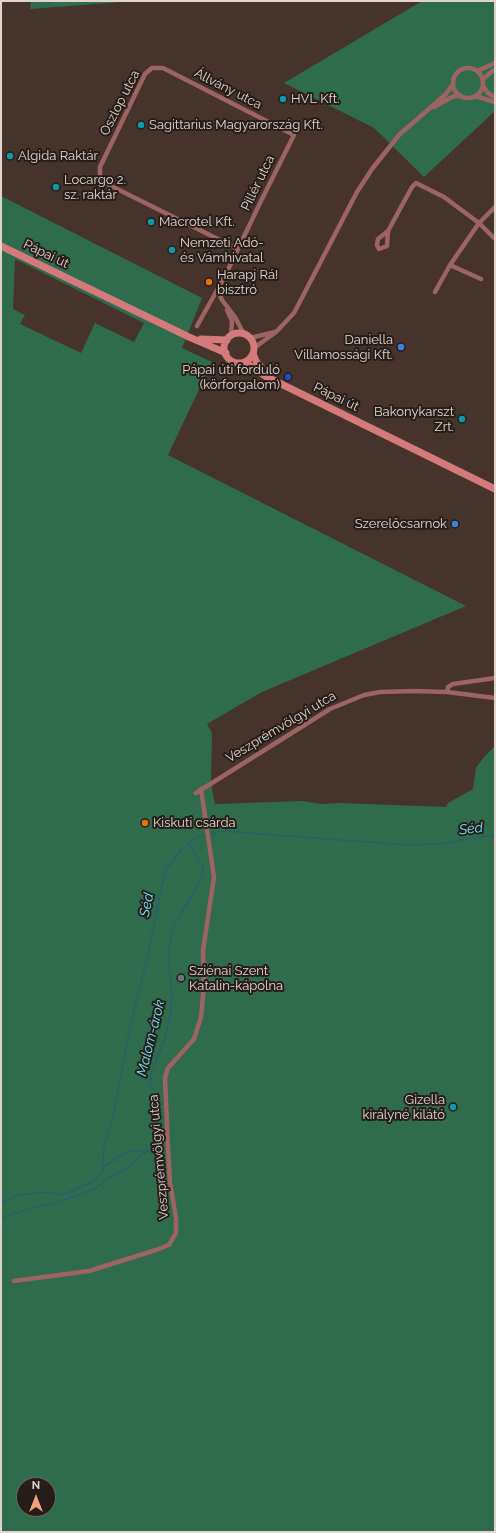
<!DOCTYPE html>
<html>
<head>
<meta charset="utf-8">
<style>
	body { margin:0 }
	#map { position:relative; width:496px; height:1533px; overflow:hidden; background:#46332b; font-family:Raleway,sans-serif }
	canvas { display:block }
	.frame { position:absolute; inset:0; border:2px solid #e1d4d0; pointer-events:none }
	.north { position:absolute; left:16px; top:1477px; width:40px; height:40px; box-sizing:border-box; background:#261d19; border:1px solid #716662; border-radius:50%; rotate:0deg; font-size:11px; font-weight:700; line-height:16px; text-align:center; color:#e1d4d0 }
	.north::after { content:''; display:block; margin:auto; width:14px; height:18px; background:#f1a27b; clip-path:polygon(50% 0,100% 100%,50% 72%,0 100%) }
</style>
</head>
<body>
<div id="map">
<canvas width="496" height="1533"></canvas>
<div class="frame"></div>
<div class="north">N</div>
</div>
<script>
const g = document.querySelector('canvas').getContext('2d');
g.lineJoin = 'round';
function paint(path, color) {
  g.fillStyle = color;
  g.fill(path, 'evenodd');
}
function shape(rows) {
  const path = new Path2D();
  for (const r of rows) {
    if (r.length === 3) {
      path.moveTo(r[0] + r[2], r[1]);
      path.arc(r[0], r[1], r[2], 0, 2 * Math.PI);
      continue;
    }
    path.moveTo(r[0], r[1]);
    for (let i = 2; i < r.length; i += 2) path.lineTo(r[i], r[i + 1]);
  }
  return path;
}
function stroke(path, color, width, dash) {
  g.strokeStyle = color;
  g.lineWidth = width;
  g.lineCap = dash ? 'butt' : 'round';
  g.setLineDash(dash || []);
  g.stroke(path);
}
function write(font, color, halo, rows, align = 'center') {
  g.font = font + ' Raleway,sans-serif';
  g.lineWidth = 4;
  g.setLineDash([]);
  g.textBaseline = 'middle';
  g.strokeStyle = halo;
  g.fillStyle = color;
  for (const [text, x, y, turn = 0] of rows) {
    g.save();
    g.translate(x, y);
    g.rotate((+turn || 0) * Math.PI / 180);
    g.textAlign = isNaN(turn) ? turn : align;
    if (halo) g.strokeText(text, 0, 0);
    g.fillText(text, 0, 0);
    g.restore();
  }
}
paint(shape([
	[31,1,122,1,122,2,30,9],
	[422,1,495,1,495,111,424,177,374,128,284,83],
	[1,196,202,298,182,348,212,362,168,455,466,606,262,692,207,724,212,733,211,784,215,804,302,801,321,804,341,803,446,807,448,803,473,789,476,768,484,757,495,746,495,1532,1,1532],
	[15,259,144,323,134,342,95,323,81,353,20,324,25,315,13,309],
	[24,1485,48,1485,48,1509,24,1509]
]), '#2f6b4d');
stroke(shape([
	[210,834,223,831,406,845,441,844,478,837,495,836],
	[103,1167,128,1151,148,1151],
	[1,1205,14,1196,44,1192,62,1195,92,1182,103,1171,104,1146,113,1117,131,1022,146,964,161,889,166,870,183,847,198,837,206,835],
	[1,1222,7,1216,35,1207,59,1202,96,1188,111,1176,128,1168,140,1156,149,1151,154,1137,153,1128,158,1118,159,1103,153,1096,150,1084,152,1071,164,1041,170,1017,172,996,168,951,174,925,198,885,204,869,189,843]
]), '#24616b', 1.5);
stroke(shape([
	[468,83,15],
	[477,71,495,63],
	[483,79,495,69],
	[483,86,488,93,495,97],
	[475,96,495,102],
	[434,107,452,97,460,95],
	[388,231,387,246,379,249,377,245,378,239,388,231,412,187,416,183,444,197,479,223,495,239],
	[450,265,481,279],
	[220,285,220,295,222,300,235,317,244,334],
	[435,292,450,265,479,223,495,207],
	[227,310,232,321,231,336],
	[197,326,225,276,238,249,261,201,294,135,163,68,152,68,145,74,118,130,100,167,100,175,107,184,238,249],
	[250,338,275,332],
	[254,348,276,332,294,313,357,192,372,169,399,135,446,94,453,84],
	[447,692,448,687,453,684,495,678],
	[196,793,330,709,364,695,380,692,415,691,447,692,495,698],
	[14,1281,89,1271,156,1250,169,1245,176,1233,176,1218,170,1182,168,1148,165,1078,168,1068,194,1039,201,1017,204,985,203,951,214,877,201,789]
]), '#9d6463', 4.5);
stroke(shape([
	[1,246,189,337,226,353],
	[239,348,15],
	[201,339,227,340],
	[253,354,257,363,269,375],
	[245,362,265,376,495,489]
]), '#d57a7b', 7);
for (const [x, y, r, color] of [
	[283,99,4,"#0f9aa8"],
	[141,125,4,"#0f9aa8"],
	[10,156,4,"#0f9aa8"],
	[56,187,4,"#0f9aa8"],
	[151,222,4,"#0f9aa8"],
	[172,250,4,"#0f9aa8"],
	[209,282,4,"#e8710a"],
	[401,347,4,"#3f7fe0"],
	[288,377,4,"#1a4fb4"],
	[462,419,4,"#0f9aa8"],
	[455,524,4,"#3f7fe0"],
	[145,823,4,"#e8710a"],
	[181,978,4,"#6b7280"],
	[453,1107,4,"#0f9aa8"]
]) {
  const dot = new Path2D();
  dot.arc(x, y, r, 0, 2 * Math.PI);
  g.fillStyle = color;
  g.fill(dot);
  stroke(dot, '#261d19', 1.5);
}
write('13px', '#e1d4d0', '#261d19', [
	["Állvány utca",228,89,27],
	["Oszlop utca",120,103,-63],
	["Pillér utca",258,183,-64],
	["Pápai út",46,254,26],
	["Pápai út",336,397,26],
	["Veszprémvölgyi utca",281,727,-31],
	["Veszprémvölgyi utca",159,1157,-95]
]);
write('13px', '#e1d4d0', '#261d19', [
	["HVL Kft.",291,99],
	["Sagittarius Magyarország Kft.",149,125],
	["Algida Raktár",18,156],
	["Locargo 2.",64,180],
	["sz. raktár",64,195],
	["Macrotel Kft.",159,222],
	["Nemzeti Adó-",180,243],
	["és Vámhivatal",180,258],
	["Harapj Rá!",217,275],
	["bisztró",217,290],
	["Daniella",393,340,"right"],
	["Villamossági Kft.",393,355,"right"],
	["Pápai úti forduló",280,370,"right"],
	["(körforgalom)",280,385,"right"],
	["Bakonykarszt",454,412,"right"],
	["Zrt.",454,427,"right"],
	["Szerelőcsarnok",447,524,"right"],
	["Kiskuti csárda",153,823],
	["Sziénai Szent",189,971],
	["Katalin-kápolna",189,986],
	["Gizella",445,1100,"right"],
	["királyné kilátó",445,1115,"right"]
], 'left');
write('italic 14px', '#72e7fc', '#261d19', [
	["Séd",471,829,-6],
	["Séd",147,905,-78],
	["Malom-árok",151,1038,-76]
]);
</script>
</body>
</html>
